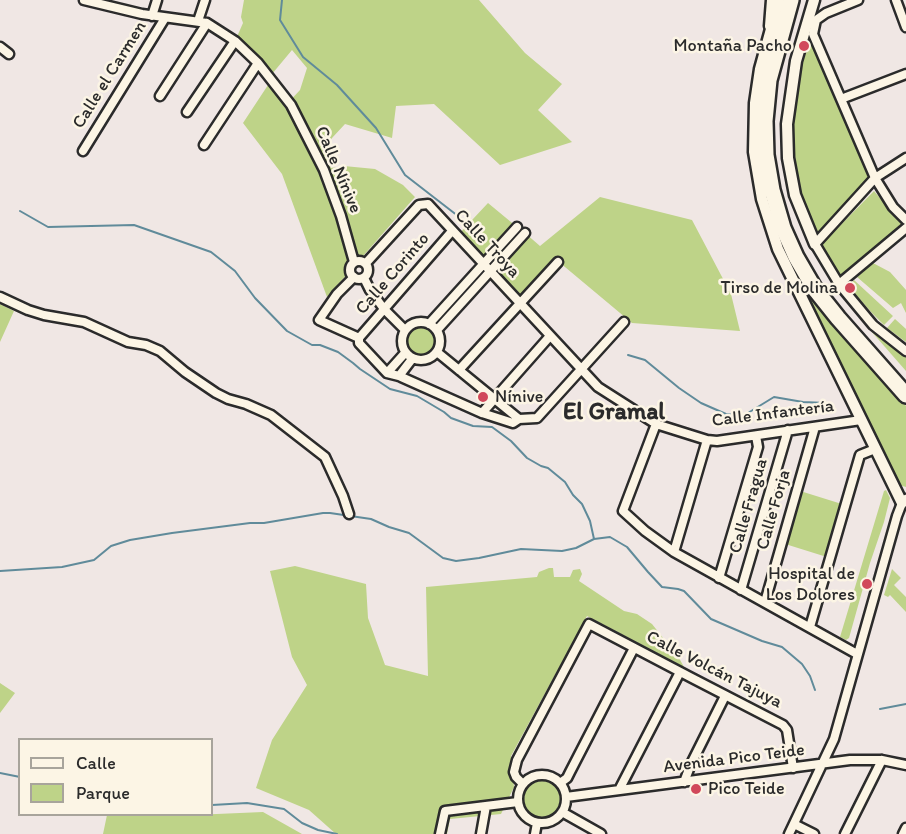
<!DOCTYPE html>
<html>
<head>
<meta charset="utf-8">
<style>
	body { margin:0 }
	#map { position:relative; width:906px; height:834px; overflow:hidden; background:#f0e7e4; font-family:Itim,sans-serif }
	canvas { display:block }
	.legend { position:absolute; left:18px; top:738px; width:195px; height:78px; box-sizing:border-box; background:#fcf5e5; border:2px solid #a8a49b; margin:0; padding:8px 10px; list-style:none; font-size:18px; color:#2b2b2b }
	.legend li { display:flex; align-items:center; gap:12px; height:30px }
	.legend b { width:30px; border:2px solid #a8a49b }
</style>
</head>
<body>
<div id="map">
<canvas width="906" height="834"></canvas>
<ul class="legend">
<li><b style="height:8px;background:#fcf5e5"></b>Calle</li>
<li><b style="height:16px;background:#bed388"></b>Parque</li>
</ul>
</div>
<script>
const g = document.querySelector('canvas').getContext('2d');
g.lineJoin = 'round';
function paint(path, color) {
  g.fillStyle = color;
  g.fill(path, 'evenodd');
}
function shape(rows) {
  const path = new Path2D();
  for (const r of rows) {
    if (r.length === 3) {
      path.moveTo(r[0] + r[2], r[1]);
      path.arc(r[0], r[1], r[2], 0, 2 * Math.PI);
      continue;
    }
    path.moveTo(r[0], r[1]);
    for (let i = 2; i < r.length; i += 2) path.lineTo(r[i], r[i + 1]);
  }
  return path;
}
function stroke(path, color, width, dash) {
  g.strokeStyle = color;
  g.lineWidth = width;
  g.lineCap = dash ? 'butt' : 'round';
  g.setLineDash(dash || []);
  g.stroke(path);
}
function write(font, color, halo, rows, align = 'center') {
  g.font = font + ' Itim,sans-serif';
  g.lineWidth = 5;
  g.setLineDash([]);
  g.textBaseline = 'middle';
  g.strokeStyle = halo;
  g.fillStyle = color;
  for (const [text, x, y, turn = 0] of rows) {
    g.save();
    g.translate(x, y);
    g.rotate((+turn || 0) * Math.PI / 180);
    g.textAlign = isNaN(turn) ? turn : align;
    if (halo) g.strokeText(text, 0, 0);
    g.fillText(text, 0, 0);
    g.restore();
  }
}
paint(shape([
	[244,0,479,0,525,53,562,84,538,110,572,142,500,165,434,104,396,106,392,138,345,124,332,138,325,149,331,168,344,166,375,169,403,185,415,197,327,297,282,174,243,123,268,85,286,105,300,90,307,68,292,50,272,74,236,39,243,23,241,17],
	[809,37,870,177,816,235,798,187,793,136,795,95],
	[874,191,902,224,841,276,822,244],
	[600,197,692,220,731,294,740,331,632,323,559,262,520,304,490,272,525,233,540,246],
	[488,203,517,227,483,264,457,236],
	[873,263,890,272,906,290,906,313,901,303,893,308,857,277],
	[792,265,817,304,837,329,906,406,906,487,899,485,803,288,801,289,790,267],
	[854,280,893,316,884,325,871,312,850,288,850,285],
	[0,304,14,311,0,342],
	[895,319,906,329,906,342,887,328],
	[421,341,15],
	[868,326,906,357,906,371,871,331],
	[797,490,845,505,830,558,782,543],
	[886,490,890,498,884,522,870,563,849,638,846,640,840,637,884,491],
	[295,566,366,584,368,618,385,665,428,676,426,587,537,577,539,572,549,568,553,568,554,577,570,577,573,570,580,569,582,574,579,581,624,611,637,614,652,624,679,658,684,667,587,616,511,756,514,787,501,814,450,819,447,834,336,834,309,810,256,788,272,740,307,685,292,657,270,571],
	[892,569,901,578,894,585,906,597,906,612,890,595,888,597,884,595],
	[0,683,15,693,0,713],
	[542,799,18],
	[263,812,302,834,103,834,107,815,170,816]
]), '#bed388');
stroke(shape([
	[282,0,280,20,303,57,337,85,376,128,405,175,467,223],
	[20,211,48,227,134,225,211,252,235,271,255,298,287,331,312,345,320,345,338,352,353,363,360,369,390,389,417,396,444,412,451,418,473,426,492,427,511,441,527,458,541,466,548,468,565,482,573,495,582,504,590,521,594,539],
	[628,355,645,360,679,388,701,403,726,414,743,416,774,397,803,402,826,403],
	[0,571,62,567,94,560,111,546,130,540,172,533,250,523,264,523,323,513,330,513,371,519,389,527,409,533,443,558,456,561,479,558,521,549,562,551,576,548,594,539,610,537,627,547,648,572,662,587,678,589,684,591,711,619,762,641,782,647,802,664,810,676,815,690],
	[880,709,906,704],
	[0,773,20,777],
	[212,805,247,803,284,809,302,823,318,830,337,834]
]), '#608b9a', 2);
const minor = shape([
	[84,0,142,14,207,23,235,41,258,63,291,105,324,170,341,216,354,262],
	[858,0,826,13,816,20,813,34,875,178,893,207,906,220],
	[896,0,906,27],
	[152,16,157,0],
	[198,21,205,0],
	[769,26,771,0],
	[0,47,9,54],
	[160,96,207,23],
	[841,99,906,74],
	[187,112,235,41],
	[204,145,258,63],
	[83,151,165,18],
	[906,158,875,178,815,244,839,284,873,325,906,351],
	[359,270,9],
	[366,263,419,205,428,204,598,387,656,424,707,440,717,441,861,420],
	[354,277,337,294,319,320,359,338],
	[364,278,370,290,384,309,405,330],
	[839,284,906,228],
	[0,297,28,310,44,315,84,322,128,342,146,345,160,351,185,372,216,393,228,399,246,404,271,415,325,457,343,496,349,514],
	[421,341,19],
	[429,324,517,227],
	[437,330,525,233],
	[359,338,359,343,387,373,399,376,482,413,513,423,519,419,537,418,624,322],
	[359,338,452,231],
	[437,352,519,419],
	[459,370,558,262],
	[387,373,405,353],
	[399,376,412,359],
	[482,413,550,336],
	[656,424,623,511,645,531,674,552,857,654],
	[674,552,707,440],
	[719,578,758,447,756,436],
	[741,590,788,430],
	[765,602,815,427],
	[810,627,860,455,875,449],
	[542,799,24],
	[684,782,691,764,725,696],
	[560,783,567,778,570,772,634,648],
	[523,784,516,777,514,772,517,760,589,624,690,677,783,725,787,730,793,768],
	[619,790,680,672],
	[566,797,850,760,882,760,906,765],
	[562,812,601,834],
	[794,824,814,834],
	[440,834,445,811,518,802],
	[481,834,486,806],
	[535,834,537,823],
	[789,834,834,739,897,516,902,503,906,499],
	[845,834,882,760],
	[903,834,906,828]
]);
const tertiary = shape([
	[779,0,760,69,755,103,754,152,762,199,778,249,902,503],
	[814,0,796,61,787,124,788,158,795,195,815,244]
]);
const motorway = shape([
	[791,0,769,80,765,121,766,155,772,190,783,228,796,257,814,288,838,318,906,395]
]);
stroke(minor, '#2b2b2b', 13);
stroke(tertiary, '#2b2b2b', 15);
stroke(motorway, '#2b2b2b', 20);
stroke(minor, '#fcf5e5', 8);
stroke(tertiary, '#fcf5e5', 10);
stroke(motorway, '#fcf5e5', 15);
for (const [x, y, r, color] of [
	[804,46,6,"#d1495b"],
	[850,288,6,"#d1495b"],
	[483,397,6,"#d1495b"],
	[867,584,6,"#d1495b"],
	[696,789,6,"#d1495b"]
]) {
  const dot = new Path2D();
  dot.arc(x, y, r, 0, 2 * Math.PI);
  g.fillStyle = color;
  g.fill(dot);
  stroke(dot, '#fcf5e5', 2);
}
write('18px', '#2b2b2b', '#fcf5e5', [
	["Montaña Pacho",792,46],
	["Tirso de Molina",838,288],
	["Nínive",495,397,"left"],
	["Hospital de",855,574],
	["Los Dolores",855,595],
	["Pico Teide",708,789,"left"]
], 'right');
write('18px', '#2b2b2b', '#fcf5e5', [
	["Calle el Carmen",110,75,-58],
	["Calle Nínive",338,170,67],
	["Calle Troya",487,244,47],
	["Calle Corinto",393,274,-49],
	["Calle Infantería",773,414,-7],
	["Calle Fragua",749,506,-74],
	["Calle Forja",774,510,-74],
	["Calle Volcán Tajuya",714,670,27],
	["Avenida Pico Teide",734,759,-7]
]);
write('bold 24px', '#2b2b2b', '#fcf5e5', [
	["El Gramal",614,413]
]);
</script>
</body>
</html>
